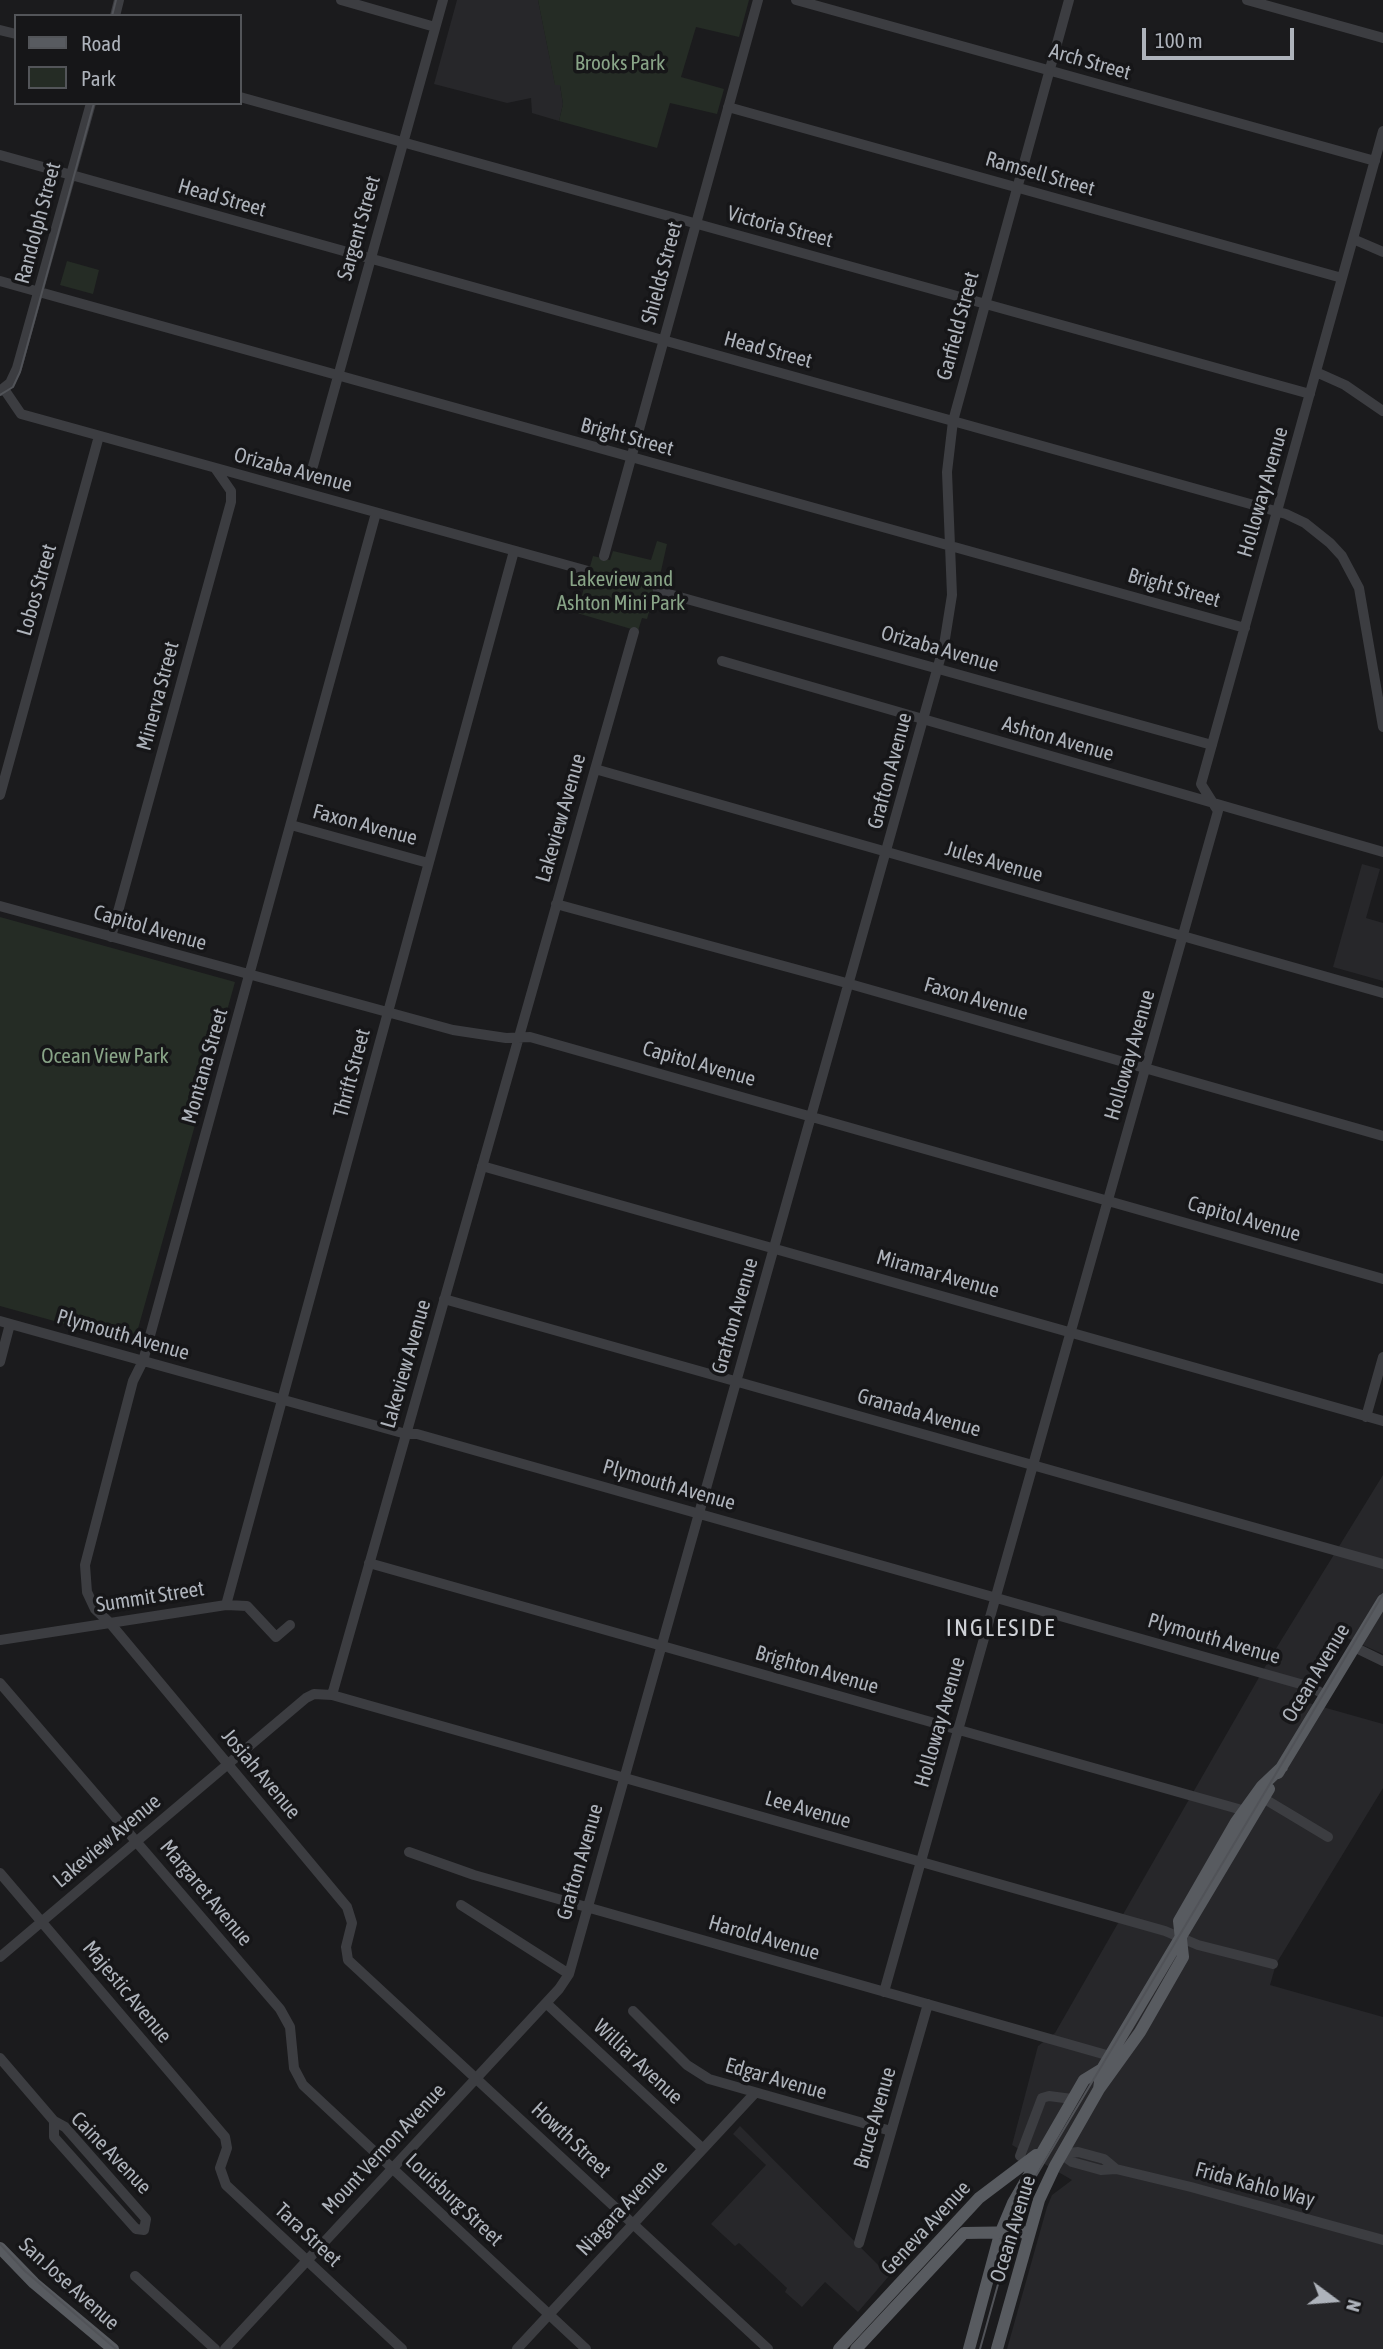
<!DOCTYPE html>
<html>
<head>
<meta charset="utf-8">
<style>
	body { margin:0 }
	#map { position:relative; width:1383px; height:2349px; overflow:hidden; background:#1b1b1d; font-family:"Asap Condensed",sans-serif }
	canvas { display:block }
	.legend { position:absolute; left:14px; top:14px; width:228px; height:91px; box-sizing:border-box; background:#161618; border:2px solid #535559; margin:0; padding:9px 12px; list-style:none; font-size:21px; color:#aeb3bb }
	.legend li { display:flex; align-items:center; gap:14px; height:35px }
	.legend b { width:35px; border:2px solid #535559 }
	.north { position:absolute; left:1299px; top:2265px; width:70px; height:70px; -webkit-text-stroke:5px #161618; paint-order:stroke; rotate:106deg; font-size:19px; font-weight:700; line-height:28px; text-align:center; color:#aeb3bb }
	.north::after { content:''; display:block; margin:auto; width:24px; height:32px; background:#aeb3bb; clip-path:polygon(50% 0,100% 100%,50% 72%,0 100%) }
	.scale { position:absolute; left:1142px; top:28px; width:152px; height:32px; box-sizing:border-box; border:4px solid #aeb3bb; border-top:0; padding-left:9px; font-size:21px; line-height:24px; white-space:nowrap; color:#aeb3bb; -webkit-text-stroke:5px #161618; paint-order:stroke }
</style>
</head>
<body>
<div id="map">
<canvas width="1383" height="2349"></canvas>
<ul class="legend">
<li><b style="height:9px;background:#585b60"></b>Road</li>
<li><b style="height:19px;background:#252c25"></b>Park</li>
</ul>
<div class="north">N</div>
<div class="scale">100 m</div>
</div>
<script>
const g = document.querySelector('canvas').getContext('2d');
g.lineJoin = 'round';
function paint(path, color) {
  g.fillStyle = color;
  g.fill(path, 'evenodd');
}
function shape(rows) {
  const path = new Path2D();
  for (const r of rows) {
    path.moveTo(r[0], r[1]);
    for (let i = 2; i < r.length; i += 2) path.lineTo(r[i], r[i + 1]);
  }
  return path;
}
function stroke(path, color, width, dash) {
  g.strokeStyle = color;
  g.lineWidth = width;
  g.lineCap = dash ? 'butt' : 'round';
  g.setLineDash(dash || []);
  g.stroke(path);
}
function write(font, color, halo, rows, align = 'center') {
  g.font = font + ' "Asap Condensed",sans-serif';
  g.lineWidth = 7;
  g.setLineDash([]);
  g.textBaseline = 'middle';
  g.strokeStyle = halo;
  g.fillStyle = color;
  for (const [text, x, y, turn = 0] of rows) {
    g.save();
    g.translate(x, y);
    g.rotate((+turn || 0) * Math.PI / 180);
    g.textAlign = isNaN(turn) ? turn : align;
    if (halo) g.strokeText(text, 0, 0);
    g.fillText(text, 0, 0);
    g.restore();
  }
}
paint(shape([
	[457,0,538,0,555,84,560,85,563,104,559,121,532,113,531,98,507,103,434,84],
	[1362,864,1380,869,1366,918,1383,923,1383,981,1333,967],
	[1383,1475,1383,1654,1345,1637,1305,1702,1383,1724,1383,1788,1276,1964,1270,1985,1383,2017,1383,2349,1007,2349,1047,2207,1052,2195,1072,2180,1012,2145,1038,2046,1055,2033,1269,1660],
	[740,2126,889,2276,858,2312,825,2282,802,2307,785,2292,787,2288,739,2243,735,2246,711,2224,766,2165,733,2134]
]), '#27272a');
paint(shape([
	[538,0,749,0,739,37,696,27,681,77,724,89,717,114,670,103,657,148,559,121,563,104,560,85,555,85],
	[67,261,99,270,93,294,60,285],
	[657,541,667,544,661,571,647,619,642,618,638,631,577,613,593,556,610,560,613,551,651,560],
	[0,917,235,982,134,1343,0,1306]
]), '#252c25');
stroke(shape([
	[341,0,435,27],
	[796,0,1375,161],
	[1247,0,1383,38],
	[115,16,119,0],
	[0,30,16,34],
	[240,97,1310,394],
	[728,107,1342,278],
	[0,155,1286,514,1305,523,1330,543,1342,556,1359,588,1383,727],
	[1353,239,1383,252],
	[0,281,1245,628],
	[1316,372,1345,385,1383,411],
	[4,389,21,414,588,571],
	[0,391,10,383,17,368,91,103],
	[313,466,443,0],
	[376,513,143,1361,133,1381,85,1565,87,1592,95,1609,110,1623,347,1907,352,1923,346,1947,348,1960,768,2349],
	[604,556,758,0],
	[658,591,1212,745],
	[722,661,1383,852],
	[595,769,1383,993],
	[0,795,99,436],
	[291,825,428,863],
	[556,904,850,984,1383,1136],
	[0,906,453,1030,506,1038,530,1037,1383,1279],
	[111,937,231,502,231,491,215,468],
	[482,1166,1383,1421],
	[444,1299,1383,1564],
	[0,1321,406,1434,417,1434,1311,1687,1325,1695],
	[0,1362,10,1324],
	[1366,1417,1383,1357],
	[369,1563,1249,1812],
	[226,1605,514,551],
	[0,1640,226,1605,247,1606,276,1637,290,1625],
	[1354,1647,1383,1661],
	[0,1683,280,2009,290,2027,294,2068,303,2085,586,2349],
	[332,1695,1165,1931,1198,1945,1273,1964],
	[1263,1798,1328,1837],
	[409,1852,474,1875,1110,2056],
	[0,1873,225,2137,227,2148,220,2168,226,2185,402,2349],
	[461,1905,569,1974],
	[0,1957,306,1698,314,1694,332,1695,634,632],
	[884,1992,1218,811,1201,784,1383,131],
	[546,2003,703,2149],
	[633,2011,687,2065,709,2079,891,2131],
	[0,2058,54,2121,65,2127,146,2219,144,2230,136,2229,54,2137,54,2121],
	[1061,2154,1072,2162,1101,2170,1116,2169,1191,2187,1383,2240],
	[1061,2154,1078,2152,1104,2159,1116,2169],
	[1020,2156,1042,2098,1049,2096,1072,2099],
	[859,2243,928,2004],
	[135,2276,215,2349],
	[225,2349,559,1989,569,1974,944,645,952,595,947,472,953,421,1069,0],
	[517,2349,755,2093]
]), '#3c3d41', 10);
stroke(shape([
	[1278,1773,1383,1600],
	[1099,2089,1102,2069,1269,1789],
	[0,2248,34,2283,113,2349],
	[839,2349,979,2198,1036,2155],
	[856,2349,964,2233,1029,2232],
	[969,2349,1000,2234,1013,2203,1084,2080,1102,2069],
	[997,2349,1039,2200,1055,2166,1099,2089,1140,2032,1183,1957,1179,1921,1236,1822,1262,1786,1282,1767]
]), '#585b60', 12);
stroke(shape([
	[112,16,116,0],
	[0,395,13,387,20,372,94,103],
	[0,2244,25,2271,116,2349],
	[980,2349,1019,2209,1033,2181,1383,1594]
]), '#515358', 2);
write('21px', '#aeb3bb', '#161618', [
	["Arch Street",1090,62,16],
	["Ramsell Street",1040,174,16],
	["Head Street",222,198,16],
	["Randolph Street",38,223,-75],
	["Victoria Street",780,227,15],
	["Sargent Street",359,228,-74],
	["Shields Street",662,273,-75],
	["Garfield Street",958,326,-75],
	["Head Street",768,350,15],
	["Bright Street",627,437,15],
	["Orizaba Avenue",293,470,15],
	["Holloway Avenue",1263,492,-74],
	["Bright Street",1174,588,16],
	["Lobos Street",37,590,-74],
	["Orizaba Avenue",940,649,16],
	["Minerva Street",158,696,-75],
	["Ashton Avenue",1058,739,16],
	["Grafton Avenue",890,771,-75],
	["Lakeview Avenue",561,818,-74],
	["Faxon Avenue",365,825,15],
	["Jules Avenue",994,862,16],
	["Capitol Avenue",150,928,16],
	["Faxon Avenue",976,999,16],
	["Holloway Avenue",1130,1055,-74],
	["Capitol Avenue",699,1064,16],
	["Montana Street",205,1066,-74],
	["Thrift Street",352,1073,-75],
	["Capitol Avenue",1244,1219,16],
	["Miramar Avenue",938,1274,16],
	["Grafton Avenue",735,1316,-74],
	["Plymouth Avenue",123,1335,16],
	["Lakeview Avenue",406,1364,-74],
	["Granada Avenue",919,1413,16],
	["Plymouth Avenue",669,1485,16],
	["Summit Street",150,1597,-9],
	["Plymouth Avenue",1214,1639,16],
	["Brighton Avenue",817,1670,16],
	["Ocean Avenue",1316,1673,-59],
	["Holloway Avenue",940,1722,-74],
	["Josiah Avenue",261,1774,50],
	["Lee Avenue",808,1810,16],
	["Lakeview Avenue",107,1841,-40],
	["Grafton Avenue",580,1862,-74],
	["Margaret Avenue",206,1893,50],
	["Harold Avenue",764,1938,16],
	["Majestic Avenue",127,1992,50],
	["Williar Avenue",638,2062,43],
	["Edgar Avenue",776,2079,16],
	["Bruce Avenue",875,2118,-74],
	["Howth Street",571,2140,43],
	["Mount Vernon Avenue",384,2149,-47],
	["Caine Avenue",111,2153,46],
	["Frida Kahlo Way",1255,2185,15],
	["Louisburg Street",454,2200,43],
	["Niagara Avenue",622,2208,-47],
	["Geneva Avenue",926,2228,-47],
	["Ocean Avenue",1013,2229,-73],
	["Tara Street",308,2235,43],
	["San Jose Avenue",69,2284,42]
]);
write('21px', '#88a487', '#161618', [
	["Brooks Park",620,63],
	["Lakeview and",621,579],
	["Ashton Mini Park",621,603],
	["Ocean View Park",105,1056]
]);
g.letterSpacing = '2px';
write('24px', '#cfd2d7', '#161618', [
	["INGLESIDE",1001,1628]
]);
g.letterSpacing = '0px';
</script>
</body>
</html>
